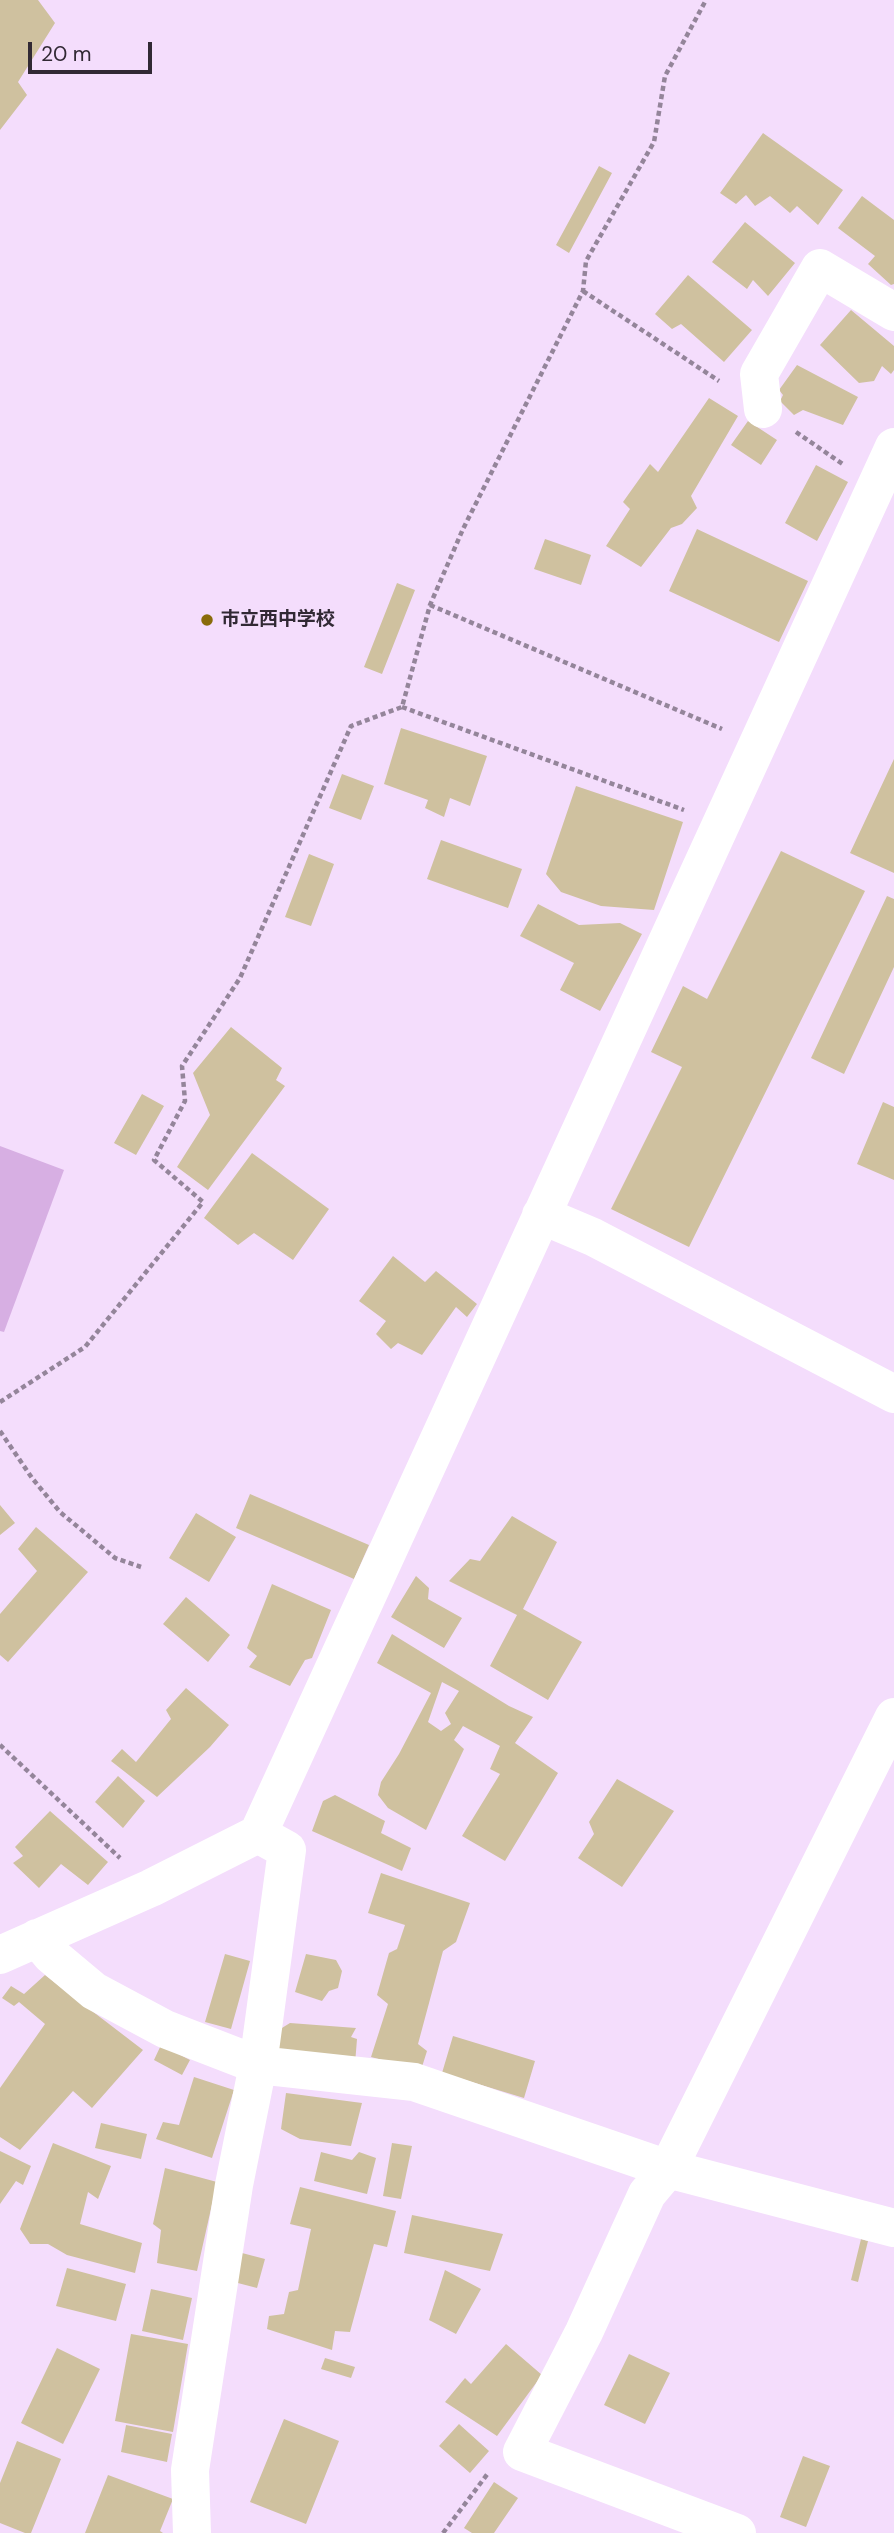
<!DOCTYPE html>
<html>
<head>
<meta charset="utf-8">
<style>
	body { margin:0 }
	#map { position:relative; width:894px; height:2533px; overflow:hidden; background:#f4ddfc; font-family:"DM Sans",sans-serif }
	canvas { display:block }
	.scale { position:absolute; left:28px; top:42px; width:124px; height:32px; box-sizing:border-box; border:4px solid #312934; border-top:0; padding-left:9px; font-size:21px; line-height:24px; white-space:nowrap; color:#312934; -webkit-text-stroke:5px #f4ddfc; paint-order:stroke }
</style>
</head>
<body>
<div id="map">
<canvas width="894" height="2533"></canvas>
<div class="scale">20 m</div>
</div>
<script>
const g = document.querySelector('canvas').getContext('2d');
g.lineJoin = 'round';
function paint(path, color) {
  g.fillStyle = color;
  g.fill(path, 'evenodd');
}
function shape(rows) {
  const path = new Path2D();
  for (const r of rows) {
    path.moveTo(r[0], r[1]);
    for (let i = 2; i < r.length; i += 2) path.lineTo(r[i], r[i + 1]);
  }
  return path;
}
function stroke(path, color, width, dash) {
  g.strokeStyle = color;
  g.lineWidth = width;
  g.lineCap = dash ? 'butt' : 'round';
  g.setLineDash(dash || []);
  g.stroke(path);
}
function write(font, color, halo, rows, align = 'center') {
  g.font = font + ' "DM Sans","Noto Sans JP",sans-serif';
  g.lineWidth = 5;
  g.setLineDash([]);
  g.textBaseline = 'middle';
  g.strokeStyle = halo;
  g.fillStyle = color;
  for (const [text, x, y, turn = 0] of rows) {
    g.save();
    g.translate(x, y);
    g.rotate((+turn || 0) * Math.PI / 180);
    g.textAlign = isNaN(turn) ? turn : align;
    if (halo) g.strokeText(text, 0, 0);
    g.fillText(text, 0, 0);
    g.restore();
  }
}
paint(shape([
	[0,1146,64,1170,4,1332,0,1331]
]), '#d7afe3');
paint(shape([
	[0,0,38,0,55,23,18,82,27,95,0,130],
	[763,133,843,190,818,225,797,206,790,213,770,196,755,206,746,195,736,204,720,193],
	[599,166,612,173,569,253,556,245],
	[862,196,894,220,894,284,891,285,868,264,875,256,838,228],
	[745,222,795,263,768,296,753,280,747,289,712,262],
	[688,275,752,330,724,362,681,324,672,329,655,314],
	[851,310,894,346,894,370,891,374,882,366,874,381,859,383,820,345],
	[797,365,858,397,843,425,803,410,794,415,780,401,783,395,779,390],
	[709,398,738,416,691,496,697,508,682,524,671,528,641,567,606,546,630,509,623,502,650,464,658,472],
	[748,421,777,440,761,465,731,445],
	[816,465,848,482,817,541,785,523],
	[697,529,808,581,779,642,669,591],
	[545,539,591,555,581,585,534,569],
	[397,583,415,590,382,674,364,667],
	[401,728,487,756,470,806,450,798,444,817,425,808,428,800,384,784],
	[894,759,894,873,850,853],
	[342,774,374,786,361,820,329,808],
	[576,786,683,822,654,910,601,906,561,892,546,874],
	[441,840,522,869,508,908,427,879],
	[781,851,865,891,689,1247,611,1209,682,1067,651,1052,683,986,707,999],
	[309,854,334,864,311,926,285,917],
	[887,896,894,899,894,967,844,1074,811,1058],
	[538,904,579,925,620,923,642,934,600,1011,560,990,574,963,520,936],
	[231,1027,282,1068,276,1080,285,1086,208,1190,177,1167,210,1115,193,1073],
	[142,1094,164,1106,136,1155,114,1143],
	[883,1102,894,1107,894,1180,857,1164],
	[252,1153,329,1209,293,1260,254,1233,238,1245,204,1218],
	[393,1256,425,1282,436,1271,477,1304,467,1317,456,1307,422,1355,398,1343,391,1349,376,1334,386,1321,359,1301],
	[250,1494,369,1545,354,1579,236,1528],
	[0,1505,15,1523,0,1535],
	[196,1513,236,1537,209,1582,169,1558],
	[512,1516,557,1542,523,1609,582,1642,548,1700,490,1666,517,1615,449,1581,470,1559,480,1561],
	[36,1527,88,1572,8,1662,0,1655,0,1614,37,1571,18,1549],
	[416,1576,429,1588,428,1599,462,1618,444,1648,391,1617],
	[272,1584,331,1610,312,1658,305,1660,290,1686,249,1667,257,1656,247,1648],
	[186,1597,230,1635,208,1662,163,1624],
	[392,1634,509,1706,533,1717,515,1743,558,1773,505,1861,462,1836,500,1774,490,1769,500,1746,463,1726,454,1740,464,1749,426,1830,388,1808,378,1795,381,1782,399,1754,431,1693,377,1663],
	[442,1682,459,1691,445,1713,451,1724,441,1731,428,1722],
	[186,1688,229,1725,210,1747,157,1797,111,1761,122,1749,136,1762,171,1719,166,1710],
	[118,1776,145,1801,123,1828,95,1802],
	[617,1779,674,1811,622,1887,578,1858,594,1834,589,1822],
	[335,1795,385,1821,381,1833,411,1848,402,1871,312,1831,323,1801],
	[50,1811,108,1862,88,1885,61,1864,39,1888,13,1863,23,1856,15,1847],
	[381,1873,470,1903,456,1942,443,1951,418,2044,427,2051,421,2070,371,2057,388,2004,377,1995,389,1953,397,1949,405,1925,368,1913],
	[225,1954,250,1961,231,2029,205,2022],
	[306,1954,336,1960,342,1971,338,1988,329,1991,322,2001,295,1992],
	[45,1975,143,2050,92,2108,73,2091,20,2150,0,2137,0,2088,45,2024,19,2002,14,2006,2,1998,11,1986,24,1994],
	[290,2023,356,2028,351,2037,357,2039,355,2064,274,2056,277,2031],
	[453,2036,535,2061,524,2098,442,2073],
	[161,2045,190,2060,182,2075,154,2060],
	[194,2077,234,2090,212,2158,156,2139,163,2122,179,2125],
	[286,2093,362,2103,351,2146,300,2139,281,2129],
	[101,2123,147,2134,141,2159,95,2148],
	[53,2143,111,2166,98,2199,88,2192,80,2224,142,2243,135,2273,67,2255,48,2244,30,2244,20,2229],
	[392,2143,412,2146,401,2199,383,2196],
	[0,2151,31,2166,23,2185,16,2181,0,2204],
	[321,2152,352,2160,359,2152,376,2158,367,2194,314,2181],
	[165,2168,217,2182,197,2271,157,2263,161,2230,153,2224],
	[300,2187,396,2211,387,2247,374,2244,350,2332,335,2331,332,2350,267,2329,269,2316,284,2314,289,2292,298,2290,311,2229,290,2224],
	[412,2215,503,2234,490,2271,404,2253],
	[861,2239,868,2241,858,2282,851,2280],
	[242,2253,265,2259,257,2288,234,2282],
	[67,2268,126,2284,116,2321,56,2306],
	[445,2270,481,2289,456,2334,429,2320],
	[151,2289,192,2298,183,2340,142,2331],
	[131,2334,188,2344,173,2432,115,2421],
	[506,2344,542,2375,497,2436,445,2402,465,2378,471,2384],
	[57,2348,100,2369,63,2444,21,2423],
	[629,2354,670,2373,645,2424,604,2405],
	[325,2358,355,2367,351,2378,321,2369],
	[284,2419,339,2441,306,2524,250,2502],
	[459,2424,489,2451,470,2473,439,2446],
	[126,2425,172,2434,167,2462,121,2452],
	[17,2441,61,2459,31,2533,25,2533,0,2523,0,2483],
	[803,2456,830,2466,806,2527,780,2517],
	[108,2475,173,2499,160,2531,163,2533,85,2533],
	[494,2482,518,2498,494,2533,472,2533,464,2528]
]), '#cfc19f');
stroke(shape([
	[583,291,719,381],
	[796,432,844,465],
	[430,605,722,729],
	[402,707,684,810],
	[0,1402,85,1347,203,1202,154,1160,185,1101,182,1066,240,978,351,726,402,707,430,605,463,529,583,291,586,261,654,142,665,76,706,0],
	[0,1431,32,1478,60,1512,115,1558,141,1567],
	[0,1745,120,1858],
	[443,2533,489,2472]
]), '#94859a', 4.5, [5, 3.5]);
stroke(shape([
	[763,409,759,374,820,268,894,312],
	[541,1215,593,1237,894,1394],
	[37,1938,51,1955,94,1991,165,2029,258,2065,414,2082,668,2169,894,2228],
	[0,1955,151,1888,258,1834,894,447],
	[192,2533,190,2470,234,2185,258,2065,287,1850,258,1834],
	[737,2533,522,2452,584,2332,647,2194,668,2169,894,1717]
]), '#fff', 38);
for (const [x, y, r, color] of [
	[207,620,7,"#896b0a"]
]) {
  const dot = new Path2D();
  dot.arc(x, y, r, 0, 2 * Math.PI);
  g.fillStyle = color;
  g.fill(dot);
  stroke(dot, '#f4ddfc', 2.5);
}
write('bold 19px', '#312934', '#f4ddfc', [
	["市立西中学校",221,620]
], 'left');
</script>
</body>
</html>
